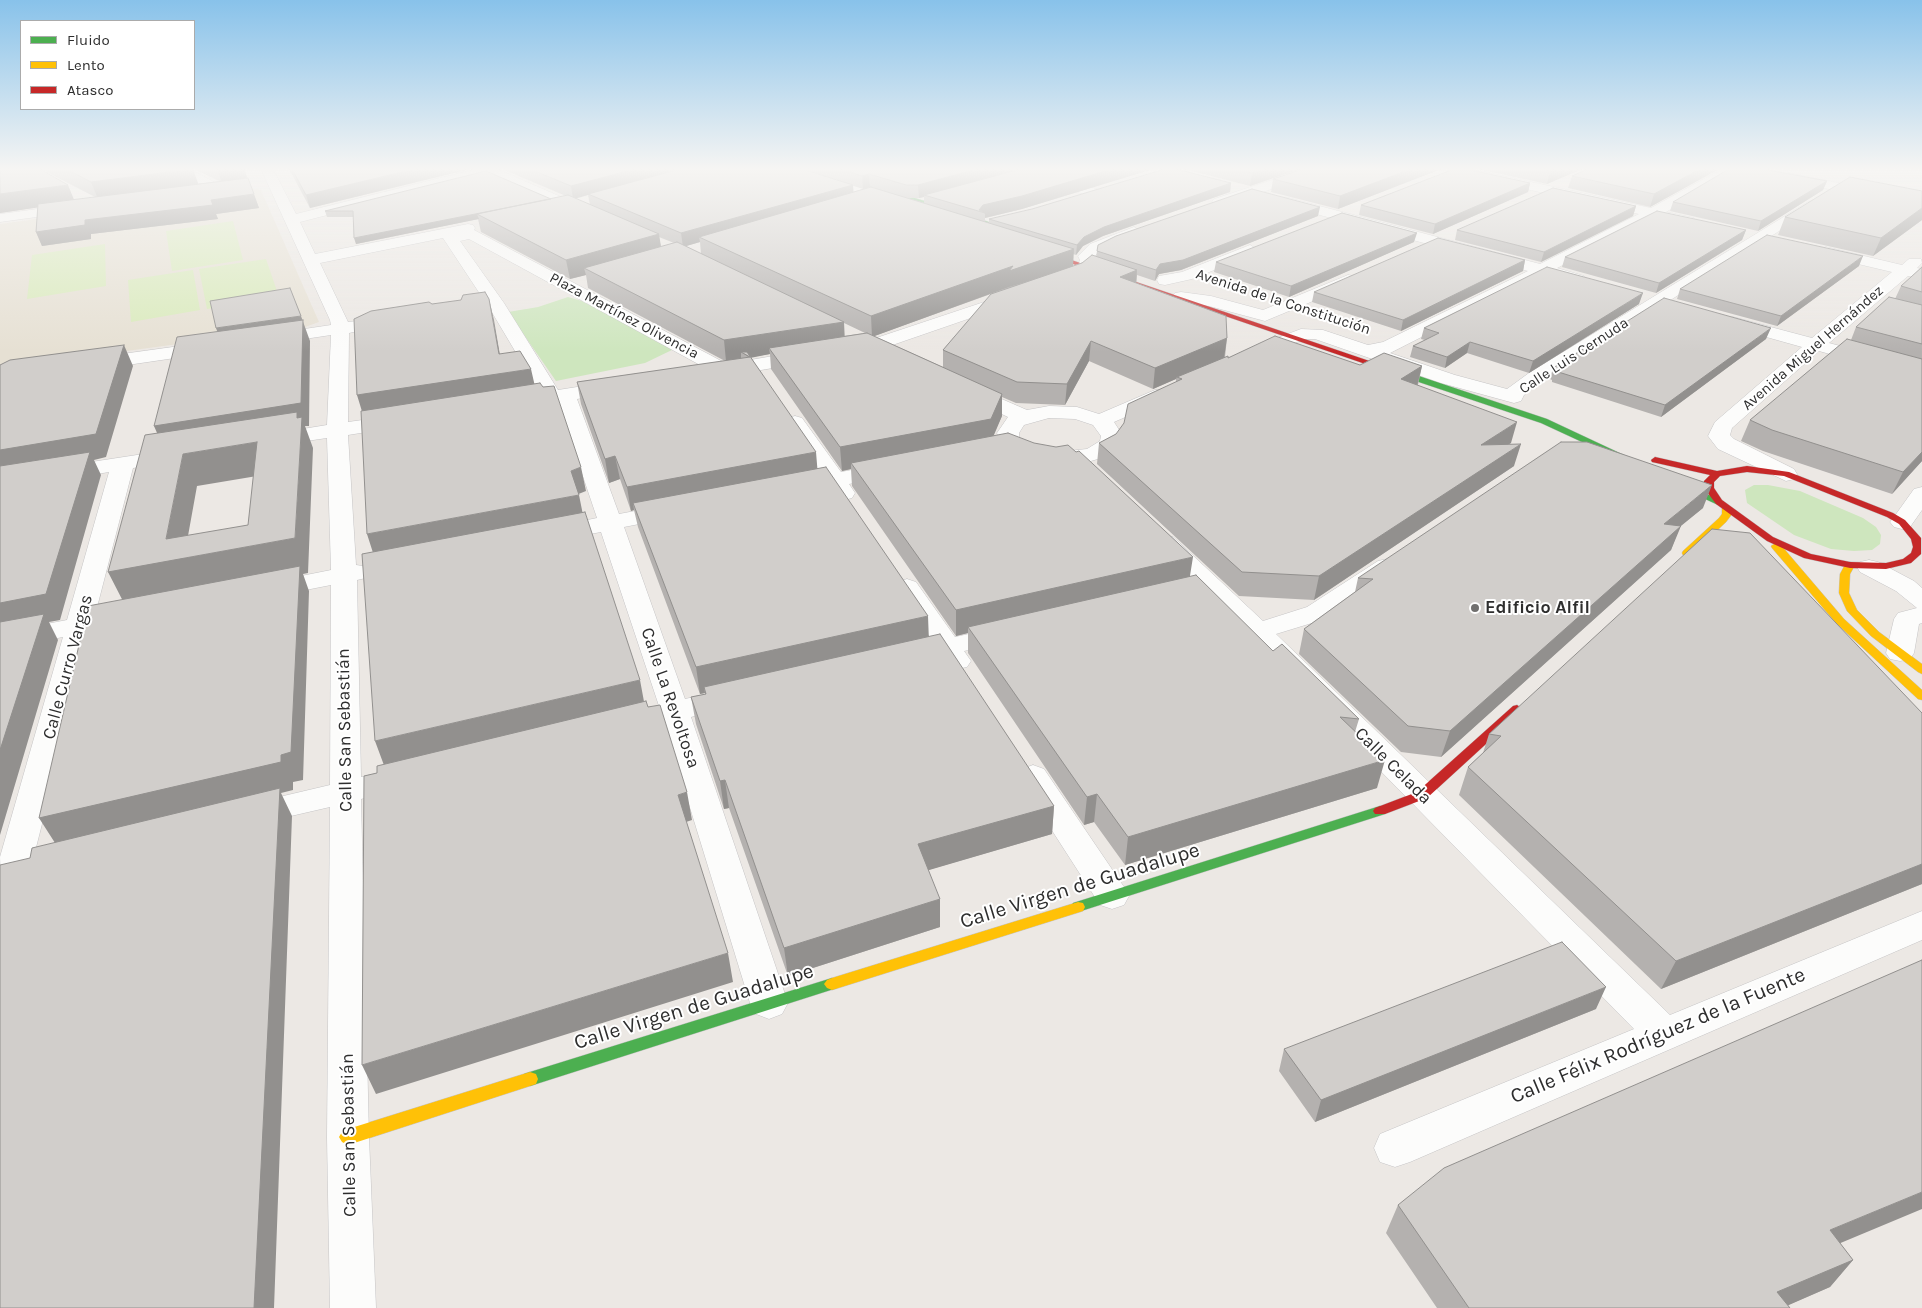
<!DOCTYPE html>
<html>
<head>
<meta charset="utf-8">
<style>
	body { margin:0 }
	#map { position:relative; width:1922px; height:1308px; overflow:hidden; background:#ece8e4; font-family:Karla,sans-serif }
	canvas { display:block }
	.legend { position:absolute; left:20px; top:20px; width:175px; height:90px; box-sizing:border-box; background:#fff; border:1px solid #ababab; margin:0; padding:6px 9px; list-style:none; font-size:15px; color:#2e2e2e }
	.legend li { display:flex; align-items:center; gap:10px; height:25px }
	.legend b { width:25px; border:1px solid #ababab }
</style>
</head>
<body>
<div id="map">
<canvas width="1922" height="1308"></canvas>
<ul class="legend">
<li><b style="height:6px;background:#4caf50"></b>Fluido</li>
<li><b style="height:6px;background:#ffc107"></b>Lento</li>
<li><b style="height:6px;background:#c62828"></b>Atasco</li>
</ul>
</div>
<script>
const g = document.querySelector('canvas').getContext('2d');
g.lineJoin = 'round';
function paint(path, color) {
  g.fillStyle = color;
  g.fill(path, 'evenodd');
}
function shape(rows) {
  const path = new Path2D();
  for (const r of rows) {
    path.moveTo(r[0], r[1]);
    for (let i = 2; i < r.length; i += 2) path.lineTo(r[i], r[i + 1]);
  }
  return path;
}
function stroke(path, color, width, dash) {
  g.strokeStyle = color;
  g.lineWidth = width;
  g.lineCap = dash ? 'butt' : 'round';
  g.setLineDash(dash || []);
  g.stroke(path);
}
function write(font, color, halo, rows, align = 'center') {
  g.font = font + ' Karla,sans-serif';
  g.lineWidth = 4;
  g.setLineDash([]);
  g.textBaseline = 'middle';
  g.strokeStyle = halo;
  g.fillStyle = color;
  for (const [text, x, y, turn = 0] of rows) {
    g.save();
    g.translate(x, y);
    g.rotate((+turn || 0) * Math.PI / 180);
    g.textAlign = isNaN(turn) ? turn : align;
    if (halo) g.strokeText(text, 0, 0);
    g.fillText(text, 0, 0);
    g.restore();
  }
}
paint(shape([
	[254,189,261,190,319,322,305,327,0,368,0,224]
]), '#e6e0d3');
paint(shape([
	[568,297,582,301,674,349,645,363,556,381,508,312,538,307],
	[1754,485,1768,485,1800,491,1863,518,1876,527,1881,535,1880,544,1872,550,1854,551,1831,549,1794,535,1747,503,1745,490]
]), '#cee6be');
paint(shape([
	[233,221,243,260,172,271,166,231],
	[105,244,106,286,27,299,32,255],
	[266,259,279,297,207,309,199,269],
	[193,270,200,310,131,322,128,280]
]), '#d9eabb');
const street = shape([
	[173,169,190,169,225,188,223,191,213,191,173,169],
	[261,169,273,169,296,214,476,169,497,169,591,210,593,213,591,216,581,216,487,174,300,222,315,254,468,224,473,225,475,228,474,230,727,364,808,350,815,352,817,356,815,360,808,362,720,377,713,375,711,371,469,239,460,241,504,303,558,390,615,381,622,383,625,387,622,391,577,399,619,514,672,504,680,506,684,511,680,516,624,527,685,699,730,689,740,692,744,698,740,704,691,717,788,1003,782,1014,769,1019,756,1014,750,1003,664,723,626,733,616,730,611,723,616,716,659,706,601,532,552,541,544,539,540,534,544,529,597,518,558,402,519,408,512,406,509,402,512,398,540,393,490,309,454,315,448,314,445,310,448,306,484,300,443,238,320,263,348,322,357,321,363,322,366,326,363,330,349,333,348,422,398,415,405,417,408,421,405,425,398,427,348,435,356,565,370,567,374,572,370,577,357,580,361,777,400,768,411,771,416,779,411,787,361,799,369,1137,376,1308,330,1308,327,1137,330,807,252,825,241,822,236,814,241,806,330,785,331,585,270,597,261,594,257,589,261,584,331,570,327,438,272,446,264,445,261,440,264,435,272,434,327,425,331,335,271,344,265,343,262,339,265,335,271,334,331,325,330,320,261,169],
	[1011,169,1031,169,1100,190,1102,193,1095,197,1090,196,1013,172,1011,169],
	[1305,169,1324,169,1322,172,1224,205,1219,206,1212,202,1214,199,1305,169],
	[1448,169,1471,169,1651,208,1722,169,1738,169,1666,212,1694,218,1696,221,1694,224,1689,225,1655,218,1557,268,1584,276,1586,279,1584,282,1578,284,1544,275,1390,353,1455,375,1507,389,1529,373,1808,202,1813,201,1820,205,1543,381,1524,395,1521,401,1514,403,1441,383,1315,339,1304,339,1268,354,1261,352,1259,348,1261,344,1301,329,1323,330,1368,345,1383,342,1528,271,1279,204,1277,201,1279,198,1289,198,1540,264,1639,214,1454,173,1448,169],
	[1789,173,1922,200,1922,208,1784,180,1782,177,1784,174,1789,173],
	[827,179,858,185,900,199,902,202,895,206,850,192,822,186,820,183,827,179],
	[75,204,80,205,82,208,80,211,0,222,0,214,75,204],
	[1134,227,1142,232,1139,235,1100,250,1094,257,1096,260,1090,273,1061,285,1055,284,1053,280,1055,276,1077,267,1080,260,1078,256,1090,244,1134,227],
	[1250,245,1258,250,1256,253,1192,279,1165,285,1159,284,1157,280,1159,276,1182,272,1250,245],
	[1826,247,1902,265,1909,259,1921,259,1922,263,1917,268,1922,269,1922,279,1908,276,1829,343,1922,368,1922,380,1819,351,1732,428,1730,435,1734,439,1794,469,1797,474,1794,479,1786,481,1718,449,1708,436,1715,422,1802,347,1727,326,1724,322,1727,318,1733,317,1812,338,1892,272,1820,255,1818,252,1826,247],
	[1348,275,1354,276,1356,280,1354,284,1265,321,1209,306,1175,301,1172,297,1175,293,1181,292,1211,296,1263,310,1348,275],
	[1014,292,1020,293,1023,297,1020,301,878,350,850,356,843,354,841,350,843,346,867,341,1014,292],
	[209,342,216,344,218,348,216,352,93,370,86,368,84,364,86,360,93,358,209,342],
	[967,384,1027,410,1049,406,1077,407,1099,414,1155,390,1169,390,1172,394,1169,398,1114,422,1123,436,1121,443,1111,455,1091,461,1058,466,1018,458,1001,445,997,433,1008,417,960,394,957,390,960,386,967,384],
	[1049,418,1075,419,1093,425,1101,436,1100,441,1087,449,1058,452,1033,448,1019,438,1019,433,1024,425,1049,418],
	[795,416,802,418,841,472,888,463,896,465,899,470,896,475,849,484,855,493,852,498,844,500,836,498,829,488,798,494,790,492,787,487,790,482,821,476,785,422,788,418,795,416],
	[176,449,184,450,187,455,184,460,133,468,95,615,120,610,129,612,133,618,129,624,91,632,30,871,25,880,13,884,1,880,0,857,63,637,0,649,0,633,67,620,109,472,0,490,0,476,176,449],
	[1922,487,1922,510,1910,527,1902,529,1894,527,1890,522,1894,517,1914,489,1922,487],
	[1164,535,1173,537,1263,621,1307,607,1378,561,1387,559,1396,561,1399,566,1396,571,1325,619,1276,634,1670,1015,1922,911,1922,940,1410,1162,1395,1167,1380,1162,1374,1148,1380,1134,1634,1029,1249,637,1155,547,1152,542,1155,537,1164,535],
	[1869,560,1878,562,1914,581,1922,588,1922,623,1919,624,1914,653,1910,659,1900,661,1890,659,1886,653,1894,619,1898,613,1917,608,1896,591,1860,572,1857,567,1860,562,1869,560],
	[907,579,916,582,955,637,1005,626,1015,628,1018,634,1015,640,964,651,971,661,967,667,957,669,947,667,940,657,913,663,903,661,899,655,903,649,931,643,894,587,898,582,907,579],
	[1033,765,1044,769,1124,887,1129,896,1124,905,1112,909,1100,905,1017,776,1022,769,1033,765]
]);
const fast = shape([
	[808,169,816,169,942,206,1027,235,1022,236,938,208,808,169],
	[1383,366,1389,366,1547,419,1724,502,1719,505,1716,504,1541,423,1383,370,1383,366],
	[1380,806,1385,808,1387,811,1385,814,1078,912,1073,911,1071,907,1073,903,1380,806],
	[832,978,837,980,840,984,837,988,530,1086,524,1084,522,1079,524,1074,530,1072,832,978]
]);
const slow = shape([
	[1727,505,1732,508,1732,514,1726,522,1691,555,1683,555,1682,553,1683,551,1719,518,1722,514,1722,508,1727,505],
	[1776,543,1780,544,1844,619,1922,690,1922,700,1918,699,1836,623,1772,548,1771,546,1776,543],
	[1850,562,1855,565,1850,574,1849,593,1857,610,1879,632,1922,664,1922,674,1918,672,1871,636,1847,611,1839,593,1840,574,1846,563,1850,562],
	[1078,902,1083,903,1085,907,1083,911,832,990,827,988,824,984,827,980,832,978,1078,902],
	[530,1072,536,1074,538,1079,536,1084,530,1086,348,1145,342,1142,339,1137,342,1132,348,1129,530,1072]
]);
const jam = shape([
	[1035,249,1039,249,1390,368,1383,370,1035,251,1035,249],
	[1655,457,1717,471,1747,466,1789,472,1893,513,1905,520,1921,538,1921,554,1911,563,1886,569,1850,568,1804,558,1767,541,1716,504,1704,488,1704,481,1710,475,1652,462,1651,460,1655,457],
	[1747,472,1784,476,1887,517,1899,524,1911,539,1913,547,1911,553,1903,559,1886,563,1850,562,1811,554,1773,537,1722,500,1714,488,1714,482,1720,476,1747,472],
	[1517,705,1523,709,1521,712,1427,798,1385,814,1375,814,1373,811,1375,808,1417,792,1513,706,1517,705]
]);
stroke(street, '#c5c4c5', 1);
stroke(fast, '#c5c4c5', 1);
stroke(slow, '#c5c4c5', 1);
stroke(jam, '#c5c4c5', 1);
paint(street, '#fcfcfb');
paint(fast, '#4caf50');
paint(slow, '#ffc107');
paint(jam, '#c62828');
paint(shape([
	[0,169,74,200,95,197,41,169,192,169,198,184,219,181,194,169,244,169,259,208,216,214,218,219,91,234,91,239,42,246,36,232,38,207,0,213],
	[289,169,470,169,310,208],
	[502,169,802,169,853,185,853,192,870,187,863,189,803,169,1153,169,1022,209,985,218,985,222,989,223,989,219,1231,183,1230,192,1103,236,1083,246,1076,255,1073,254,1073,266,1096,257,1097,251,1318,216,1181,270,1159,274,1155,281,1137,275,1136,283,1227,338,1225,357,1228,358,1360,365,1422,366,1418,385,1511,443,1508,444,1514,466,1314,600,1239,596,1097,464,1099,443,1116,434,1176,382,1176,379,1153,389,1089,361,1065,405,1016,403,1002,397,1002,416,993,435,1190,577,1273,651,1359,719,1355,732,1377,788,1125,865,1094,822,1084,825,968,653,968,633,956,636,852,486,851,469,842,471,771,369,770,354,751,357,817,469,929,636,1054,806,1052,834,928,870,940,927,788,976,729,808,724,809,696,724,691,697,705,694,705,693,700,694,638,527,634,510,631,511,620,479,609,483,581,404,577,382,725,361,588,288,586,275,570,279,481,232,478,219,356,244,354,217,327,217,325,211,551,199,566,196],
	[588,195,590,205,575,199],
	[924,197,924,203,907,198,919,198],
	[659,237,674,243,661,247],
	[700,242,701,254,686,246],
	[991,294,943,350,943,367,874,336],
	[844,323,865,333,844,336],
	[1184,169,1300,169,1250,186],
	[1303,169,1441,169,1338,209,1271,192,1273,179],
	[1478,169,1582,169,1547,184],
	[1588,169,1719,169,1650,207,1568,188,1572,176],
	[1827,181,1823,190,1758,231,1670,211,1673,202],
	[1530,183,1528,192,1433,234,1359,215,1361,205],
	[1922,191,1922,220,1873,256,1778,235,1785,217],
	[1636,206,1633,216,1541,262,1455,240,1457,230],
	[1746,230,1742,240,1656,293,1562,267,1565,257],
	[1414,242,1289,297,1214,272,1216,262],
	[1525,260,1523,271,1401,331,1312,302,1314,292],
	[1859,266,1777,326,1677,299,1680,289],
	[1922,267,1922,461,1892,494,1763,451,1741,441,1750,420,1851,340,1856,327,1895,299,1901,286],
	[1639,304,1529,373,1467,353,1445,368,1410,357,1413,346,1425,340,1421,339,1424,328],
	[1766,339,1661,417,1552,382,1552,380,1550,379,1553,368],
	[1703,508,1680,526,1671,550,1441,757,1401,752,1299,654,1304,629,1355,592,1358,578],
	[1922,713,1922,884,1661,989,1459,795,1468,767,1483,753,1489,734],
	[1596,1009,1315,1122,1279,1071,1284,1049],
	[1398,1205,1840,1243,1853,1260,1830,1287,1788,1305,1790,1308,1437,1308,1386,1233]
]), '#b4b1af');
paint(shape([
	[193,169,199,186,98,199,91,182],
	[217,169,244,169,248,180,222,183],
	[415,169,470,169,310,208,306,195],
	[635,169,683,169,573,199,571,186],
	[977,169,1022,169,924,195,924,197,919,198,918,185],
	[1112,169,1153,169,1022,209,985,218,985,213,979,210,983,205],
	[1265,169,1300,169,1250,186,1252,173],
	[1411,169,1441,169,1338,209,1340,196],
	[1556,169,1582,169,1547,184,1550,171],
	[1700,169,1719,169,1650,207,1654,194],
	[869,174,870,187,863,189,862,176],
	[1827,181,1823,190,1758,231,1761,221],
	[1231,183,1230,192,1103,236,1083,246,1076,255,1077,245,1084,237,1104,227],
	[1530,183,1528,192,1433,234,1435,224],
	[68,185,75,202,0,213,0,194],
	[853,185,854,198,699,237,700,242,683,247,681,233],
	[254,194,259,208,216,214,218,219,91,234,91,239,42,246,36,232,85,220,211,200],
	[551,199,477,214,479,219,356,244,354,238],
	[1636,206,1633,216,1541,262,1544,252],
	[1320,207,1318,216,1181,270,1159,274,1155,281,1156,270,1160,264],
	[1922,208,1922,220,1873,256,1881,238],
	[1746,230,1742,240,1656,293,1659,283],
	[1417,233,1414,242,1289,297,1291,286],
	[659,234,662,253,584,268,586,275,570,279,566,260],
	[1074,249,1073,268,1009,287,872,337,871,316,1013,266],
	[1863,256,1859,266,1777,326,1781,316],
	[1525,260,1523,271,1401,331,1403,320],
	[1137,270,1136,288,1120,277],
	[1643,293,1639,304,1529,373,1533,361],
	[489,299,494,320,503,373,531,369,536,391,364,418,357,395,499,354],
	[301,316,310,341,309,426,305,426,313,448,308,573,303,574,309,591,303,780,293,782,293,790,281,793,292,816,274,1308,254,1308,57,846,39,818,126,607,108,572,166,539,183,454,257,442,269,474,197,486,184,558,295,538,301,431,164,449,154,426,220,339,216,328],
	[844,322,845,343,769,348,770,354,750,358,741,352,741,359,726,361,724,340],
	[1771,328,1766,339,1661,417,1665,405],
	[1227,338,1224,358,1177,377,1176,379,1153,389,1155,368],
	[1091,341,1089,361,1065,405,1067,384],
	[1470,342,1467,353,1445,368,1447,357],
	[124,345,133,366,106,457,94,460,101,475,60,620,49,622,58,640,0,835,0,450],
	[1422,366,1417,386,1401,379],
	[1002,394,1002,416,991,442,851,463,851,469,842,471,840,447],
	[1517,422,1511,443,1475,466,1481,445],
	[1521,444,1514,466,1314,600,1319,576],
	[816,452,818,476,633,503,634,510,631,511,627,487],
	[1922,452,1922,461,1892,494,1903,472],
	[615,456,620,479,609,483,605,459],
	[581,467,586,491,576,495,571,471],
	[1712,485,1703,508,1654,548,1664,524],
	[579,495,584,520,375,559,367,534],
	[1681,526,1671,550,1441,757,1450,731],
	[1193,557,1189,582,968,627,968,633,956,636,956,610],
	[928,616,929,642,704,687,705,693,700,694,696,667],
	[640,680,645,707,385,768,375,741],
	[1385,760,1377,788,1125,865,1128,837],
	[725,780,729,808,724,809,720,781],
	[687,792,692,820,683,823,678,795],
	[1097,794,1094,822,1084,825,1087,797],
	[1054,806,1052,834,919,873,918,844],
	[1922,864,1922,884,1661,989,1676,961],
	[940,899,940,927,788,976,784,948],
	[728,953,733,982,376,1094,362,1065],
	[1606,987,1596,1009,1315,1122,1321,1100],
	[1922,1192,1922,1209,1807,1257,1830,1230],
	[1853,1260,1830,1287,1782,1308,1777,1292]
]), '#92908e');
const building = shape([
	[0,169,40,169,68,185,0,194,0,169],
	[66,169,193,169,91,182,66,169],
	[292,169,415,169,306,195,292,169],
	[530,169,635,169,571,186,530,169],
	[680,169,802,169,853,185,681,233,588,194,680,169],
	[841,169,977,169,918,185,906,185,869,174,862,176,841,169],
	[1021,169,1112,169,1022,196,983,205,979,210,985,213,924,195,1021,169],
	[1165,169,1176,169,1231,183,1104,227,1084,237,1077,245,989,219,1032,209,1165,169],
	[1234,169,1265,169,1252,173,1234,169],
	[1303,169,1411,169,1340,196,1273,179,1303,169],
	[1454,169,1466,169,1530,183,1435,224,1361,205,1454,169],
	[1539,169,1556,169,1550,171,1539,169],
	[1588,169,1700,169,1654,194,1572,176,1588,169],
	[1729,169,1763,169,1827,181,1761,221,1673,202,1729,169],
	[486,171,551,199,354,238,353,211,325,211,486,171],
	[1850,177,1922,191,1922,208,1881,238,1785,217,1850,177],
	[248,178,254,194,211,200,213,205,85,220,85,225,36,232,38,204,248,178],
	[871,187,1074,249,1009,271,1013,266,871,316,699,237,871,187],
	[1553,188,1636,206,1544,252,1457,230,1553,188],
	[1252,189,1320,207,1183,260,1160,264,1156,270,1097,251,1098,245,1116,236,1252,189],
	[568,195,659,234,566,260,477,214,568,195],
	[1657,211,1746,230,1659,283,1565,257,1657,211],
	[1342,213,1417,233,1291,286,1216,262,1342,213],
	[1767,235,1863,256,1781,316,1680,289,1767,235],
	[1438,238,1525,260,1403,320,1314,292,1438,238],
	[677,242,844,322,724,340,584,268,677,242],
	[1092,255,1137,270,1120,277,1226,316,1227,338,1155,368,1091,341,1067,384,1017,382,943,350,991,294,1082,263,1092,255],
	[1547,267,1643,293,1533,361,1470,342,1447,357,1413,346,1439,333,1424,328,1547,267],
	[1922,267,1922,292,1901,286,1922,267],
	[290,288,301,316,216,328,210,301,290,288],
	[485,292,489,299,499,354,520,351,531,369,357,395,354,319,371,311,429,302,432,304,461,300,463,295,485,292],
	[1889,297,1922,305,1922,344,1856,327,1889,297],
	[1664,298,1771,328,1665,405,1555,371,1558,369,1553,368,1664,298],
	[303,320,301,403,154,426,177,337,303,320],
	[867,333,1002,394,991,419,840,447,769,348,867,333],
	[1275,336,1360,365,1384,353,1422,366,1401,379,1517,422,1481,445,1521,444,1319,576,1242,572,1099,443,1116,434,1124,423,1128,404,1182,379,1177,377,1228,356,1228,358,1275,336],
	[1847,339,1922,359,1922,452,1903,472,1772,430,1750,420,1847,339],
	[124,345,96,434,0,450,0,365,10,360,124,345],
	[741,352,747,352,816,452,627,487,615,456,605,459,577,382,750,357,741,352],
	[540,383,543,387,554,386,581,467,571,471,579,495,367,534,361,411,540,383],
	[297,412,297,418,302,417,295,538,108,572,145,435,297,412],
	[257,442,248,525,166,539,183,454,257,442],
	[1008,433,1034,443,1056,447,1068,445,1076,452,1079,451,1193,557,956,610,851,463,1008,433],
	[1561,442,1587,442,1712,485,1664,524,1681,526,1450,731,1408,726,1304,629,1373,579,1358,578,1561,442],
	[90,452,46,594,0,603,0,466,90,452],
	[826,467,928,616,696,667,633,503,826,467],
	[585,512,640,680,375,741,362,554,585,512],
	[1712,529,1750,533,1922,713,1922,864,1676,961,1468,767,1501,736,1489,734,1712,529],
	[300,566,291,752,281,755,281,762,39,818,88,606,300,566],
	[1196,575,1273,651,1282,644,1359,719,1340,717,1385,760,1128,837,1097,794,1087,797,968,627,1196,575],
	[44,614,0,750,0,622,44,614],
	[940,634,1054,806,918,844,940,899,784,948,725,780,720,781,691,697,706,694,704,687,940,634],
	[646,701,648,707,660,705,687,792,678,795,728,953,362,1065,364,776,377,773,377,766,646,701],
	[280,788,254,1308,0,1308,0,865,30,858,32,848,280,788],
	[1562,942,1606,987,1321,1100,1284,1049,1562,942],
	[1922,960,1922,1192,1830,1230,1853,1260,1777,1292,1790,1308,1469,1308,1398,1205,1444,1168,1922,960]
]);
paint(building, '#d1cecb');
stroke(building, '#92908e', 1);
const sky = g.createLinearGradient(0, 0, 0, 352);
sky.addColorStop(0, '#88c2ea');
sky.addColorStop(0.48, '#f6f5f3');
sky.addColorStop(1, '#f6f5f300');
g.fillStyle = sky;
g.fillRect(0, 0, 1922, 352);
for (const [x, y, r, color] of [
	[1475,608,5,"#706f6e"]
]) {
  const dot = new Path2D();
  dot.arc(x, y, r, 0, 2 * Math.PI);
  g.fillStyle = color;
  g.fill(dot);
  stroke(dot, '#fff', 2);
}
write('15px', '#2e2e2e', '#fff', [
	["Avenida de la Constitución",1283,302,18],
	["Plaza Martínez Olivencia",624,316,28],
	["Avenida Miguel Hernández",1813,348,-41],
	["Calle Luis Cernuda",1574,356,-33]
]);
write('bold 18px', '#2e2e2e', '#fff', [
	["Edificio Alfil",1485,608]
], 'left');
write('18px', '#2e2e2e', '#fff', [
	["Calle Curro Vargas",68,667,-75],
	["Calle La Revoltosa",670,698,71],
	["Calle San Sebastián",345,730,-91],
	["Calle Celada",1393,766,45],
	["Calle San Sebastián",349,1135,-91]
]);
write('21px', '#2e2e2e', '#fff', [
	["Calle Virgen de Guadalupe",1080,886,-17],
	["Calle Virgen de Guadalupe",694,1007,-17],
	["Calle Félix Rodríguez de la Fuente",1658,1036,-23]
]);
</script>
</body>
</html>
